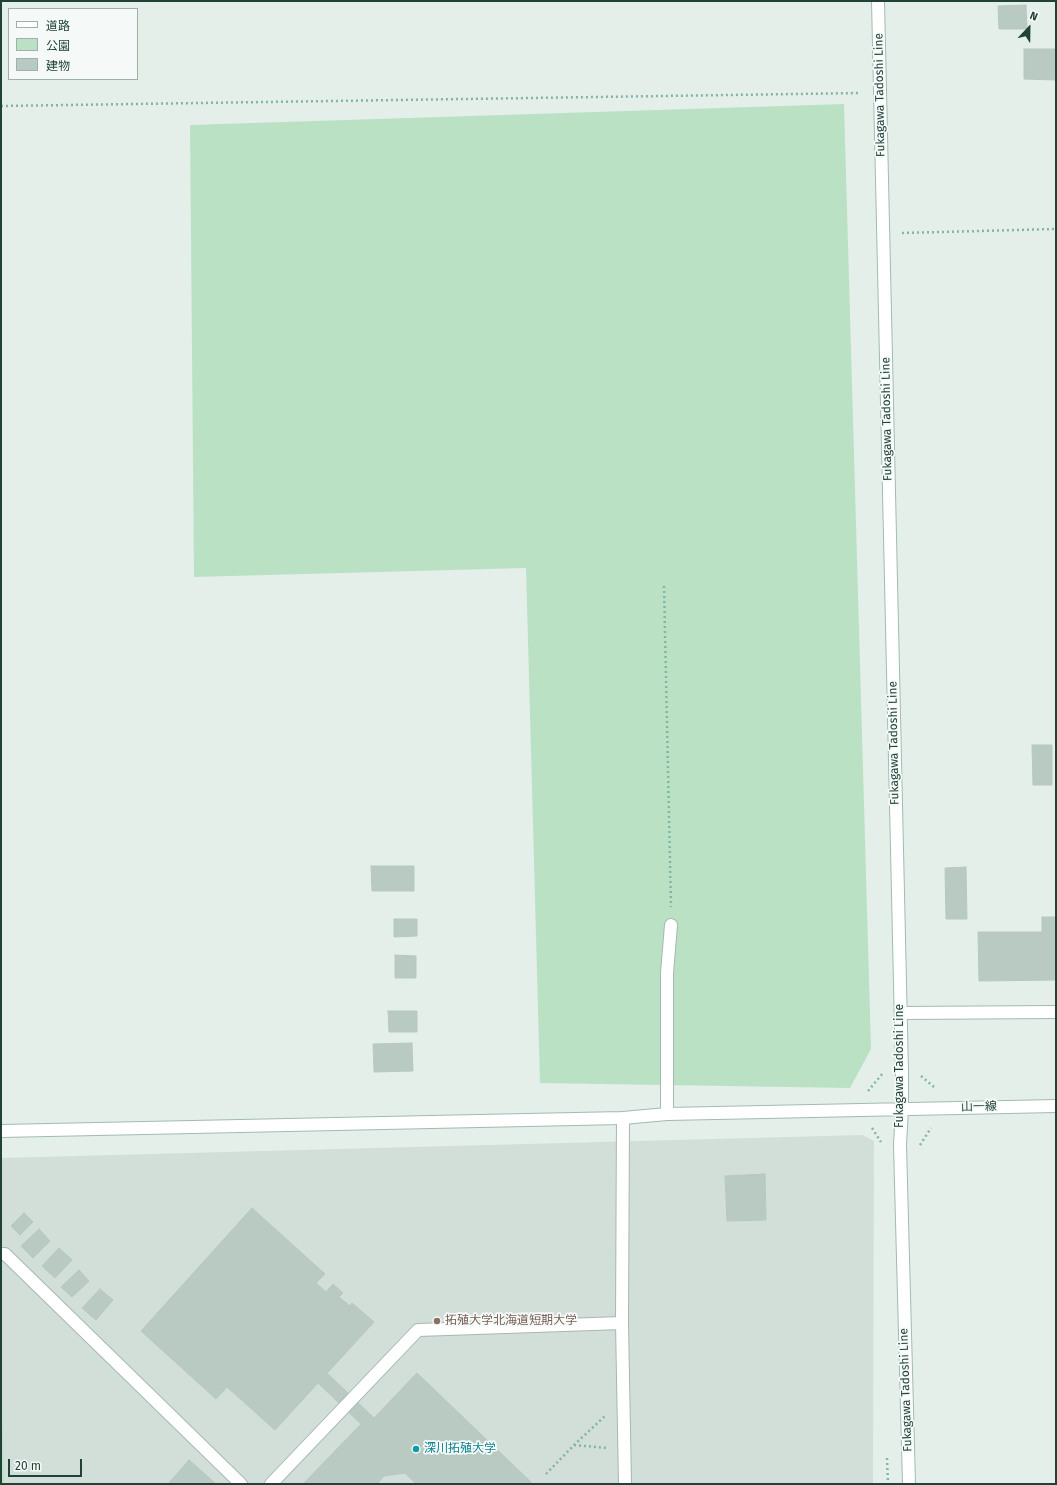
<!DOCTYPE html>
<html>
<head>
<meta charset="utf-8">
<style>
	body { margin:0 }
	#map { position:relative; width:1057px; height:1485px; overflow:hidden; background:#e4efea; font-family:"Fira Sans","Noto Sans JP",sans-serif }
	canvas { display:block }
	.frame { position:absolute; inset:0; border:2px solid #214239; pointer-events:none }
	.legend { position:absolute; left:8px; top:8px; width:130px; height:72px; box-sizing:border-box; background:#f5faf8; border:1px solid #a0b0ac; margin:0; padding:5px 7px; list-style:none; font-size:12px; color:#214239 }
	.legend li { display:flex; align-items:center; gap:8px; height:20px }
	.legend b { width:20px; border:1px solid #a0b0ac }
	.north { position:absolute; left:1009px; top:8px; width:40px; height:40px; -webkit-text-stroke:3px #f5faf8; paint-order:stroke; rotate:22deg; font-size:11px; font-weight:700; line-height:16px; text-align:center; color:#214239 }
	.north::after { content:''; display:block; margin:auto; width:14px; height:18px; background:#214239; clip-path:polygon(50% 0,100% 100%,50% 72%,0 100%) }
	.scale { position:absolute; left:8px; top:1459px; width:74px; height:18px; box-sizing:border-box; border:2px solid #214239; border-top:0; padding-left:5px; font-size:12px; line-height:14px; white-space:nowrap; color:#214239; -webkit-text-stroke:3px #f5faf8; paint-order:stroke }
</style>
</head>
<body>
<div id="map">
<canvas width="1057" height="1485"></canvas>
<div class="frame"></div>
<ul class="legend">
<li><b style="height:5px;background:#fff"></b>道路</li>
<li><b style="height:11px;background:#bbe1c5"></b>公園</li>
<li><b style="height:11px;background:#b9cac3"></b>建物</li>
</ul>
<div class="north">N</div>
<div class="scale">20 m</div>
</div>
<script>
const g = document.querySelector('canvas').getContext('2d');
g.lineJoin = 'round';
function paint(path, color) {
  g.fillStyle = color;
  g.fill(path, 'evenodd');
}
function shape(rows) {
  const path = new Path2D();
  for (const r of rows) {
    path.moveTo(r[0], r[1]);
    for (let i = 2; i < r.length; i += 2) path.lineTo(r[i], r[i + 1]);
  }
  return path;
}
function stroke(path, color, width, dash) {
  g.strokeStyle = color;
  g.lineWidth = width;
  g.lineCap = dash ? 'butt' : 'round';
  g.setLineDash(dash || []);
  g.stroke(path);
}
function write(font, color, halo, rows, align = 'center') {
  g.font = font + ' "Fira Sans","Noto Sans JP",sans-serif';
  g.lineWidth = 3.5;
  g.setLineDash([]);
  g.textBaseline = 'middle';
  g.strokeStyle = halo;
  g.fillStyle = color;
  for (const [text, x, y, turn = 0] of rows) {
    g.save();
    g.translate(x, y);
    g.rotate((+turn || 0) * Math.PI / 180);
    g.textAlign = isNaN(turn) ? turn : align;
    if (halo) g.strokeText(text, 0, 0);
    g.fillText(text, 0, 0);
    g.restore();
  }
}
paint(shape([
	[862,1135,874,1141,873,1484,1,1484,1,1158]
]), '#d2dfd9');
paint(shape([
	[844,104,871,1049,850,1088,540,1083,526,568,194,577,190,125],
	[1,1363,4,1484,1,1484]
]), '#bbe1c5');
const building = shape([
	[1026,5,1027,29,999,29,998,6,1026,5],
	[1024,49,1056,49,1056,80,1024,79,1024,49],
	[1032,745,1052,745,1052,785,1033,785,1032,745],
	[371,866,414,866,414,891,372,891,371,866],
	[966,867,967,919,946,919,945,868,966,867],
	[1042,917,1056,917,1056,980,979,981,978,932,1042,932,1042,917],
	[394,919,417,919,417,936,394,937,394,919],
	[395,955,416,956,416,978,395,978,395,955],
	[388,1011,417,1011,417,1032,389,1032,388,1011],
	[412,1043,413,1071,374,1072,373,1044,412,1043],
	[765,1174,766,1220,727,1221,725,1176,765,1174],
	[252,1208,325,1274,316,1283,326,1292,333,1284,343,1293,339,1297,350,1306,352,1303,374,1322,275,1430,227,1387,216,1399,141,1331,252,1208],
	[24,1213,33,1222,20,1235,11,1226,24,1213],
	[39,1229,50,1241,33,1258,21,1246,39,1229],
	[59,1248,72,1260,55,1278,42,1266,59,1248],
	[79,1270,89,1281,72,1297,61,1287,79,1270],
	[100,1289,113,1300,96,1320,82,1308,100,1289],
	[327,1373,374,1418,417,1373,533,1484,416,1484,405,1473,384,1476,377,1484,303,1484,361,1424,318,1383,327,1373],
	[189,1460,216,1484,168,1484,189,1460]
]);
paint(building, '#b9cac3');
stroke(building, '#b6c9c1', 1);
const lane = shape([
	[901,1013,1056,1012],
	[667,1114,667,973,671,925],
	[623,1118,622,1323,625,1484],
	[1,1254,5,1254,241,1484],
	[271,1484,418,1330,622,1323]
]);
const secondary = shape([
	[878,1,902,1072,902,1109,900,1145,909,1484],
	[1,1131,623,1118,667,1114,1056,1106]
]);
stroke(lane, '#a6b8b1', 14);
stroke(secondary, '#a1bbb2', 14);
stroke(shape([
	[1,106,861,93],
	[902,233,1056,229],
	[664,586,671,907],
	[921,1076,934,1087,934,1090],
	[868,1091,883,1073],
	[872,1128,881,1142],
	[920,1145,931,1128],
	[574,1445,607,1448],
	[887,1458,888,1484],
	[546,1474,574,1445,605,1416]
]), '#82b5a4', 2.5, [2, 3]);
stroke(lane, '#fff', 12);
stroke(secondary, '#fff', 12);
for (const [x, y, r, color] of [
	[437,1321,4,"#8d6e63"],
	[416,1449,4,"#0f9aa8"]
]) {
  const dot = new Path2D();
  dot.arc(x, y, r, 0, 2 * Math.PI);
  g.fillStyle = color;
  g.fill(dot);
  stroke(dot, '#f5faf8', 1.5);
}
write('12px', '#214239', '#f5faf8', [
	["Fukagawa Tadoshi Line",880,95,-91],
	["Fukagawa Tadoshi Line",887,419,-91],
	["Fukagawa Tadoshi Line",894,743,-91],
	["Fukagawa Tadoshi Line",900,1066,-90],
	["山一線",979,1107,-1],
	["Fukagawa Tadoshi Line",906,1390,-92]
]);
write('12px', '#785e54', '#f5faf8', [
	["拓殖大学北海道短期大学",445,1321]
], 'left');
write('12px', '#0d838f', '#f5faf8', [
	["深川拓殖大学",424,1449]
], 'left');
</script>
</body>
</html>
